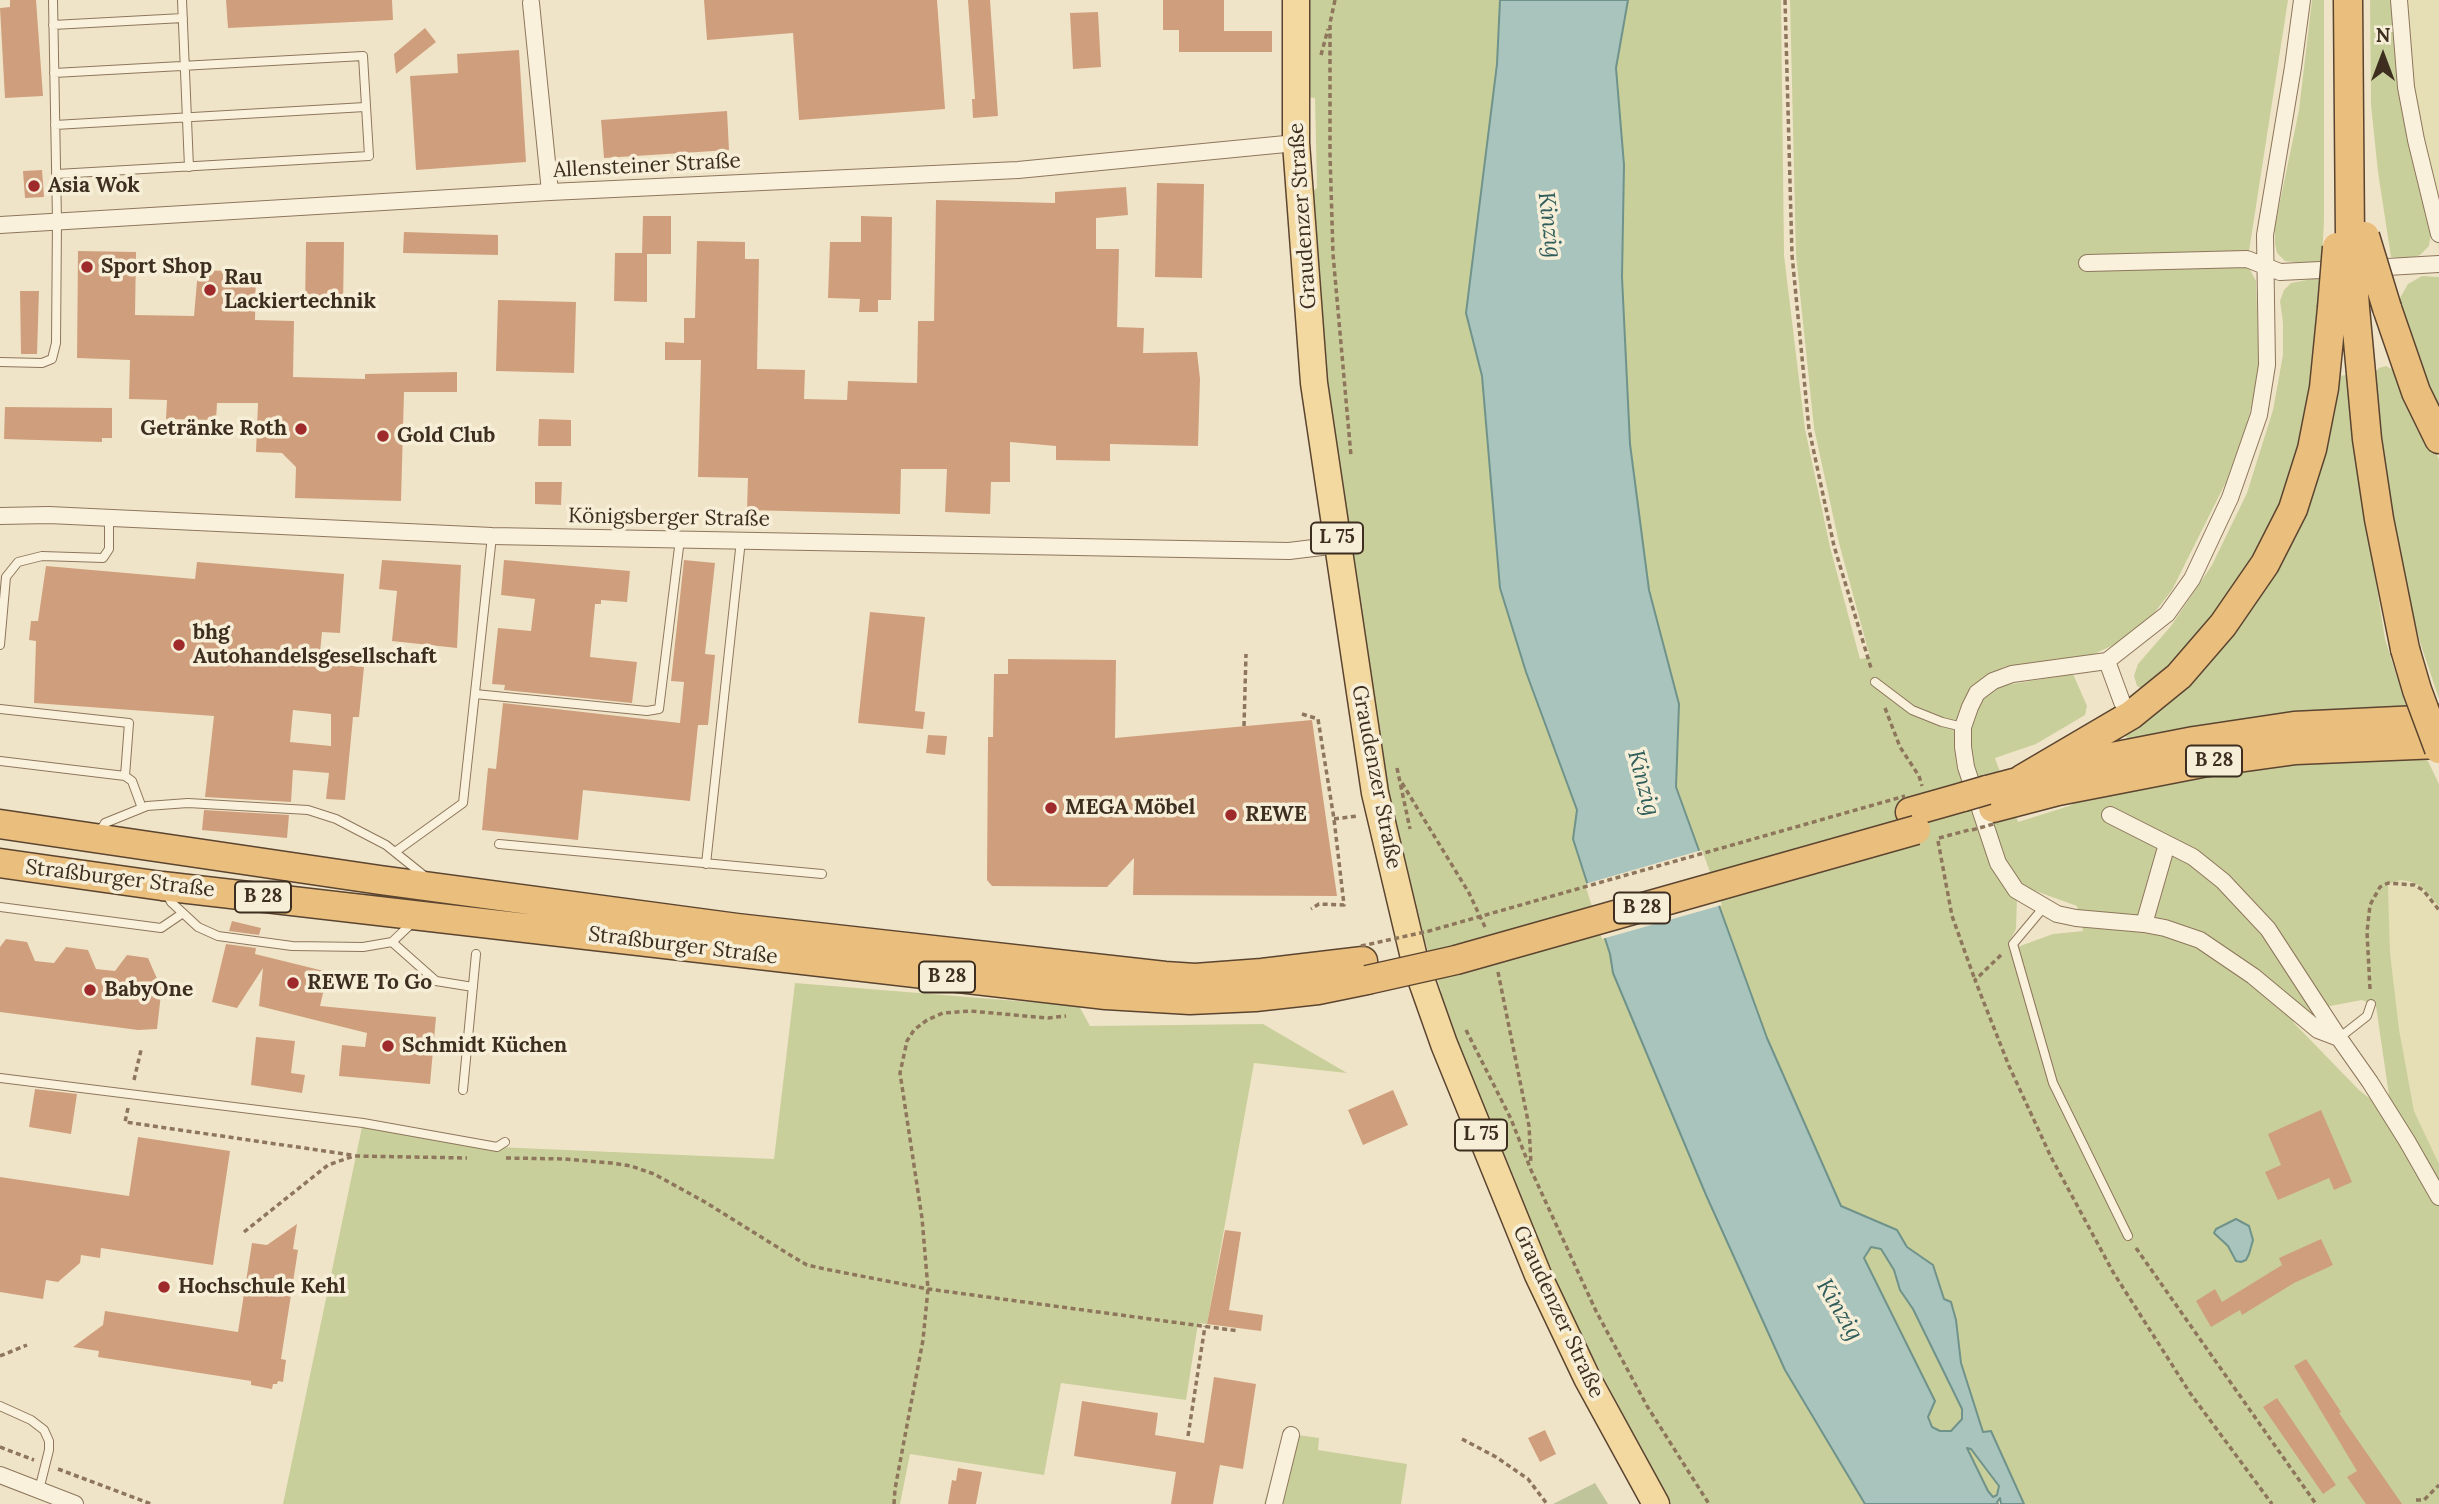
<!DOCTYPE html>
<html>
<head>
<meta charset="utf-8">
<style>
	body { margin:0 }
	#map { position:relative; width:2439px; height:1504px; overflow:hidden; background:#f0e4c8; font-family:Lora,serif }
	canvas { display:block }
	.north { position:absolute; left:2348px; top:21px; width:70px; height:70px; -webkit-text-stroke:5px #f7eed8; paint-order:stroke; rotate:0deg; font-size:19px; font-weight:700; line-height:28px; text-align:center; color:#3d2e20 }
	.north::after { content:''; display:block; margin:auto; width:24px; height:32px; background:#3d2e20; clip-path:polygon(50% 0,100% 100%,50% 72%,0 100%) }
</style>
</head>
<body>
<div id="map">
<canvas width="2439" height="1504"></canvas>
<div class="north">N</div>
</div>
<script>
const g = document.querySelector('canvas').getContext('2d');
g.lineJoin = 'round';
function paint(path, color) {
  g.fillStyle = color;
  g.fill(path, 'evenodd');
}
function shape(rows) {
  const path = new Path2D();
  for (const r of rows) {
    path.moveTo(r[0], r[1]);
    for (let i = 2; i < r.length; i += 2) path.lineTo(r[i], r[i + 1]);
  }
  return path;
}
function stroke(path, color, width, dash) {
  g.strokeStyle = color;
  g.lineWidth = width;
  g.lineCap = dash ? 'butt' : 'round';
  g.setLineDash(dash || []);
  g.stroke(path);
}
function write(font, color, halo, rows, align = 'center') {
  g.font = font + ' Lora,serif';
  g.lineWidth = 7;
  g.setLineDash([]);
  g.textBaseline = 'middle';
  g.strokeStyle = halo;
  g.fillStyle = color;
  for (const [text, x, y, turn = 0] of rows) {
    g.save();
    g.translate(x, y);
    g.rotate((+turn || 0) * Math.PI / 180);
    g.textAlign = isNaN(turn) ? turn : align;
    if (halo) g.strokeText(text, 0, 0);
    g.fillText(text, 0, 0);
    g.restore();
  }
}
paint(shape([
	[2403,0,2439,0,2439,250,2410,114],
	[2401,880,2422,887,2439,906,2439,1164,2414,1111,2399,1029,2390,952,2388,883]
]), '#e6deb5');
paint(shape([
	[1304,0,1500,0,1497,64,1466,313,1482,376,1500,588,1526,672,1577,810,1573,839,1611,954,1613,973,1706,1195,1785,1370,1865,1504,1670,1504,1574,1321,1541,1249,1442,1010,1441,991,1419,923,1389,793,1335,467,1308,194,1317,188,1315,98,1305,97],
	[1628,0,1781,0,1784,255,1805,429,1830,547,1860,659,1870,657,1839,543,1814,428,1796,255,1790,0,2288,0,2247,264,2256,281,2259,371,2248,421,2226,482,2172,590,2148,621,2120,642,2092,655,2003,667,2006,685,2073,674,2087,706,2085,715,2036,744,1995,758,2018,822,2069,806,2083,799,2130,788,2286,763,2425,755,2439,784,2439,906,2422,887,2411,882,2401,880,2388,884,2390,952,2399,1029,2414,1111,2439,1164,2439,1504,2024,1504,1991,1431,1983,1432,1961,1362,1956,1320,1944,1299,1933,1265,1906,1247,1897,1230,1841,1206,1767,1038,1676,787,1679,704,1649,590,1630,444,1622,277,1624,165,1616,68],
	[2030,889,2077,906,2083,931,2053,934,2012,949,2009,942,2016,929,2017,898],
	[2362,1000,2376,1006,2392,1116,2359,1090,2293,1022,2330,1006],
	[2312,0,2324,0,2324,220,2322,261,2303,263,2285,261,2277,253,2275,244,2275,226,2299,110],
	[2370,0,2394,0,2431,233,2429,246,2420,255,2407,259,2391,257,2378,172,2371,105],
	[2422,276,2439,277,2439,418,2396,305,2408,284],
	[2322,277,2314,372,2289,490,2261,552,2190,648,2146,691,2137,686,2134,676,2138,664,2171,626,2212,565,2247,493,2273,410,2283,355,2283,323,2280,301,2284,290,2291,283],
	[2386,366,2393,370,2439,459,2439,699,2420,642,2404,579,2390,500,2374,373,2379,368],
	[2347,375,2354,443,2385,639,2407,709,2130,742,2124,734,2175,695,2228,642,2269,583,2337,376],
	[795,983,1079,1006,1090,1026,1263,1024,1347,1073,1254,1063,1207,1324,1198,1323,1186,1400,1061,1383,1044,1475,910,1454,900,1504,283,1504,362,1127,487,1149,497,1147,774,1159],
	[1871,1247,1881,1249,1894,1270,1900,1290,1913,1309,1962,1409,1962,1419,1951,1431,1940,1431,1932,1427,1928,1417,1935,1401,1864,1258],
	[1284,1433,1319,1438,1318,1450,1407,1464,1401,1504,1264,1504],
	[1966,1447,1971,1449,1999,1486,1997,1495,1993,1497,1988,1491]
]), '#c9cf9b');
paint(shape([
	[1595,1483,1608,1504,1553,1504]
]), '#bfc49a');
const water = shape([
	[1500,0,1628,0,1616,68,1624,165,1622,277,1630,444,1649,590,1679,704,1676,787,1767,1038,1841,1206,1897,1230,1907,1247,1933,1265,1944,1299,1951,1302,1956,1320,1961,1363,1983,1432,1991,1431,2024,1504,2001,1504,2000,1498,1997,1502,1998,1504,1865,1504,1785,1370,1706,1195,1613,973,1610,954,1573,839,1577,810,1526,672,1500,588,1482,376,1466,313,1497,64,1500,0],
	[1871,1247,1881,1249,1894,1270,1900,1290,1913,1309,1962,1409,1962,1419,1951,1431,1940,1431,1932,1427,1928,1417,1935,1401,1864,1258,1871,1247],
	[1967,1448,1971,1449,1999,1486,1997,1495,1993,1497,1988,1491,1967,1448],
	[2236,1219,2249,1226,2253,1240,2249,1254,2246,1260,2241,1262,2236,1261,2228,1246,2214,1233,2216,1229,2236,1219]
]);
paint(water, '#a9c4bc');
stroke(water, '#6f938a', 2);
paint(shape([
	[1702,850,1722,905,1602,939,1585,884]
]), '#f0e4c8');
paint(shape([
	[10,0,36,0,43,96,5,98,0,8,10,7],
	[226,0,392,0,393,20,228,28],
	[704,0,937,0,945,109,799,120,793,33,707,40],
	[968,0,990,0,998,116,973,118,972,99,975,99],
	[1163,0,1224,0,1224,31,1272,31,1272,52,1179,52,1179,30,1163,30],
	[1098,12,1101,67,1073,69,1070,13],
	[425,28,436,42,396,74,394,54],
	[519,50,526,162,416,170,410,76,458,73,457,54],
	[727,111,729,150,604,158,601,120],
	[42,170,44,197,25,198,23,171],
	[1157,183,1204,184,1202,278,1155,277],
	[1126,187,1128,215,1096,218,1096,249,1119,249,1117,327,1144,328,1143,353,1197,352,1200,379,1198,446,1110,444,1110,461,1056,460,1056,446,1010,442,1010,482,991,482,990,514,945,512,947,469,901,469,900,514,747,510,748,478,698,477,701,360,665,360,665,342,684,343,684,318,695,318,697,241,745,242,745,259,759,259,757,369,805,370,804,399,847,400,848,381,917,383,918,321,934,321,936,200,1055,203,1055,192],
	[643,216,671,216,671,254,647,254,647,302,614,301,615,253,642,253],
	[861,216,892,217,891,300,878,300,878,312,859,312,860,299,828,298,830,242,861,242],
	[404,232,498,235,498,255,403,253],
	[306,242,344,242,343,307,305,306],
	[78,251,136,252,135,315,194,316,198,270,256,272,255,320,294,321,293,377,365,379,365,374,457,372,457,392,404,392,401,501,295,498,296,467,282,453,256,452,258,403,217,403,216,420,166,419,167,400,129,399,130,360,77,358],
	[20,291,39,291,37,354,21,354],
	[498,300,576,302,574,373,496,371],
	[5,407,112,408,112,438,102,438,102,442,4,439],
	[539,419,571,420,571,446,538,446],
	[535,482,562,482,561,505,535,504],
	[382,560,461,565,457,648,392,641,397,591,379,589],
	[504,560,630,571,627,602,601,600,601,604,595,604,590,657,637,662,632,703,504,690,505,685,492,684,498,628,531,631,535,599,501,595],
	[684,560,715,563,705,654,715,655,708,725,698,725,690,801,583,790,578,840,482,830,488,768,496,769,503,703,680,723,684,682,671,681],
	[197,562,344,574,340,633,322,632,319,663,364,667,359,717,353,717,345,800,326,799,329,773,293,770,291,802,205,797,214,716,34,703,36,641,29,640,31,621,38,621,46,566,195,579],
	[293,710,331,714,331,746,290,742],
	[870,612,925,617,915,711,925,712,923,729,858,723],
	[1008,659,1116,660,1115,738,1312,720,1337,896,1133,895,1134,858,1107,887,992,886,987,880,988,737,993,737,994,674,1008,674],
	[928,735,947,736,945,755,926,753],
	[204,810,289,815,287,838,202,830],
	[232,921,261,928,259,935,229,931],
	[6,939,27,942,35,961,54,963,66,947,88,950,96,969,115,971,127,955,148,958,162,990,151,988,161,994,157,1029,138,1030,0,1012,0,947],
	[226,944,256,948,255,954,328,972,320,1006,436,1017,430,1084,339,1076,342,1045,365,1047,367,1033,259,1006,263,968,237,1008,212,1002],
	[256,1037,295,1041,291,1073,305,1075,302,1093,251,1085],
	[35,1089,77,1094,71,1134,29,1127],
	[1393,1090,1408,1125,1363,1145,1348,1110],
	[2321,1110,2352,1182,2334,1190,2329,1178,2278,1200,2265,1172,2281,1165,2268,1134],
	[138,1137,230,1151,213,1265,101,1248,100,1258,81,1255,80,1263,58,1282,46,1280,43,1299,0,1292,0,1177,129,1196],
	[297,1224,293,1249,298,1250,281,1359,286,1360,283,1382,278,1381,277,1384,273,1384,272,1389,251,1385,251,1381,98,1357,99,1351,73,1347,103,1325,105,1311,238,1332,252,1243,267,1245],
	[1225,1230,1241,1232,1229,1310,1263,1315,1261,1331,1207,1324],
	[2321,1239,2333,1265,2294,1283,2242,1315,2240,1310,2211,1327,2196,1301,2215,1289,2222,1302,2282,1265,2279,1258],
	[2306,1359,2341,1412,2339,1413,2402,1504,2366,1504,2347,1477,2357,1471,2294,1366],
	[1214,1377,1256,1384,1243,1469,1220,1465,1213,1504,1171,1504,1176,1472,1074,1456,1082,1401,1158,1413,1155,1435,1204,1443],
	[2277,1398,2336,1485,2323,1494,2263,1407],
	[1545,1430,1556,1454,1540,1462,1528,1438],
	[958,1468,982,1472,976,1504,948,1504,952,1480,956,1481]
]), '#cf9f7d');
const service = shape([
	[182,0,189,167],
	[53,25,183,18],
	[54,73,363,56,369,156,57,174],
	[55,125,365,107],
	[0,362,42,363,52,359,56,343,57,221,53,0],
	[0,645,6,577,18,562,42,556,103,558,109,549,109,518],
	[1875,682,1912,710,1942,722,1963,727],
	[475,694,647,711,659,709,680,539],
	[0,709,129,723,125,776],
	[0,761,125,776,132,781,142,808],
	[98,834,105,823,147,806,188,803,308,810,336,819,386,845,427,878],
	[499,844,822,874],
	[395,852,463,803,492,536],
	[706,864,741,540],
	[167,894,171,902,198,927,218,936,292,946,363,947,392,942,412,923],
	[0,907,161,928,183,913],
	[2044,907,2013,944,2053,1083,2128,1236],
	[392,942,436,981,473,987],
	[2339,1038,2367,1016,2371,1004],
	[0,1078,363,1123,497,1147,505,1142],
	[463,1090,476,954],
	[0,1406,31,1420,44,1430,49,1441,49,1450,39,1490]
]);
const minor = shape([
	[2302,0,2293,67,2265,235,2267,365,2259,415,2230,498,2192,579,2167,614,2107,661,2012,674,1993,681,1977,693,1970,707,1963,727,1963,747,1966,767,1998,863,2016,890,2057,914,2076,918,2144,924,2165,928,2200,940,2253,976,2318,1030,2339,1038],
	[2399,0,2406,87,2416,140,2439,234],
	[531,3,550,192],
	[0,225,550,192,1018,170,1296,143],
	[2087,263,2247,259,2280,272,2341,269],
	[2370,268,2439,264],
	[0,516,49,515,492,536,1289,551,1338,545],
	[2107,661,2122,702,2131,715],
	[2110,815,2193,857,2223,881,2268,929,2339,1038,2370,1082,2407,1141,2439,1197],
	[2144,924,2167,844],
	[0,1475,75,1504],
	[1274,1504,1291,1435]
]);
const primary = shape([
	[1296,0,1296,143,1314,383,1375,793,1415,962,1444,1044,1538,1275,1587,1378,1656,1504]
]);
const trunk = shape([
	[2348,0,2350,237],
	[2355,308,2367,439,2379,519,2405,649],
	[2387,308,2416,392,2439,439],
	[2022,779,2131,715,2179,676,2223,625,2265,564,2293,509,2312,449,2324,388,2332,308],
	[1987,790,2112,757,2194,741,2294,726,2439,719],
	[1993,808,2058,791,2202,763,2296,750,2439,744],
	[1910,812,1963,797],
	[0,824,380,880,737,928,1165,976,1195,978,1262,973,1363,961],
	[0,863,162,886,1106,995,1190,1000,1255,997,1318,990,1367,980]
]);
stroke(service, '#8d765c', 10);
stroke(minor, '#8d765c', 18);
stroke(primary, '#5b4430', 29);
stroke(trunk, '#5b4430', 31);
stroke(shape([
	[1335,0,1330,23,1330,154,1333,254,1351,456],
	[1785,0,1792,255,1809,429,1834,546,1871,668],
	[1321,55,1328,29],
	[1885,708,1900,747,1919,776,1922,786],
	[1302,714,1318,719,1334,819,1344,905,1319,904,1311,909],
	[1244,726,1246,654],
	[1397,768,1410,829],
	[1402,783,1469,893,1485,927],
	[1334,819,1357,816],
	[1939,838,1969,830],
	[1938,841,1952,916,1975,980],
	[2001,955,1975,980,2009,1066,2051,1157,2113,1272,2190,1393,2272,1504],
	[1498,972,1529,1126,1531,1164],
	[2370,989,2367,932,2370,905,2380,887,2388,883,2414,885,2423,890,2439,910],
	[1466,1030,1511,1119,1531,1170,1596,1311,1647,1406,1709,1504],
	[134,1080,141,1050],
	[128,1108,125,1122,352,1155],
	[506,1158,565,1159,611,1163,631,1166,654,1174,705,1202,790,1255,807,1265,825,1269,928,1289,1239,1331],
	[244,1232,328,1165,354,1156,467,1158],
	[2136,1248,2316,1504],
	[0,1356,27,1345],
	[1188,1436,1205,1326],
	[1462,1439,1496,1457,1528,1479,1547,1504],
	[0,1447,34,1460],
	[58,1469,151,1504],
	[2416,1500,2424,1500,2439,1485],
	[894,1504,895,1489,923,1340,928,1289,922,1218,900,1073,907,1041,914,1030,927,1020,943,1013,970,1011,1048,1018,1066,1016]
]), '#8d765c', 3.5, [5, 3.5]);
stroke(service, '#faf1dc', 8);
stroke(minor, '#faf1dc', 16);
stroke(primary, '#f3d9a0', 26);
stroke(trunk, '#eabe7c', 28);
const trunkBridge = shape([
	[2365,236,2387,308],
	[2350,237,2355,308],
	[2332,308,2337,247],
	[2405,649,2417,690,2439,749],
	[1963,797,1987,790],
	[1367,980,1456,960,1916,830]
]);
stroke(trunkBridge, '#5b4430', 31, []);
stroke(shape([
	[1972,830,1997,823],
	[1361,946,1429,931,1905,796]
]), '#8d765c', 3.5, [5, 3.5]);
stroke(trunkBridge, '#eabe7c', 28);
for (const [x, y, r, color] of [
	[34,186,7,"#9e2a2b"],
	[87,267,7,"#9e2a2b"],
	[210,290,7,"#9e2a2b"],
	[301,429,7,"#9e2a2b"],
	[383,436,7,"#9e2a2b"],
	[179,645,7,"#9e2a2b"],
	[1051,808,7,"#9e2a2b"],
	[1231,815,7,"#9e2a2b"],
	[293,983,7,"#9e2a2b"],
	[90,990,7,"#9e2a2b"],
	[388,1046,7,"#9e2a2b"],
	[164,1287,7,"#9e2a2b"]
]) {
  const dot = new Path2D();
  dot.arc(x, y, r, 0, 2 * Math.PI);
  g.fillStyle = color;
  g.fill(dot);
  stroke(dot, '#f7eed8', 2.5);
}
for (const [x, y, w] of [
	[1337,538,52],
	[2214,761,56],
	[263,897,56],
	[1642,908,56],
	[947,977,56],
	[1481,1135,52]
]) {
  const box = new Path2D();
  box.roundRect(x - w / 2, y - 15.5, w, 31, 5);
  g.fillStyle = '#f7eed8';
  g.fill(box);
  stroke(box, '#3d2e20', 2);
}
write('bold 19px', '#3d2e20', null, [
	["L 75",1337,538],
	["B 28",2214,761],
	["B 28",263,897],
	["B 28",1642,908],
	["B 28",947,977],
	["L 75",1481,1135]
]);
write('21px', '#3d2e20', '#f7eed8', [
	["Allensteiner Straße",647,166,-3],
	["Graudenzer Straße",1303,216,-94],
	["Königsberger Straße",669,518,1],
	["Graudenzer Straße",1376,777,79],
	["Straßburger Straße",120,879,7],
	["Straßburger Straße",683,946,7],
	["Graudenzer Straße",1558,1312,65]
]);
write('bold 21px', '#3d2e20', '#f7eed8', [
	["Asia Wok",48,186],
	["Sport Shop",101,267],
	["Rau",224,278],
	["Lackiertechnik",224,302],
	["Getränke Roth",287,429,"right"],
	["Gold Club",397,436],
	["bhg",193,633],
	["Autohandelsgesellschaft",193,657],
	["MEGA Möbel",1065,808],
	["REWE",1245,815],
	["REWE To Go",307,983],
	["BabyOne",104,990],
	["Schmidt Küchen",402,1046],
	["Hochschule Kehl",178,1287]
], 'left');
write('italic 23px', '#2f5d5a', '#f7eed8', [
	["Kinzig",1549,225,83],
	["Kinzig",1643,783,75],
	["Kinzig",1839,1310,59]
]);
</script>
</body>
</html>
